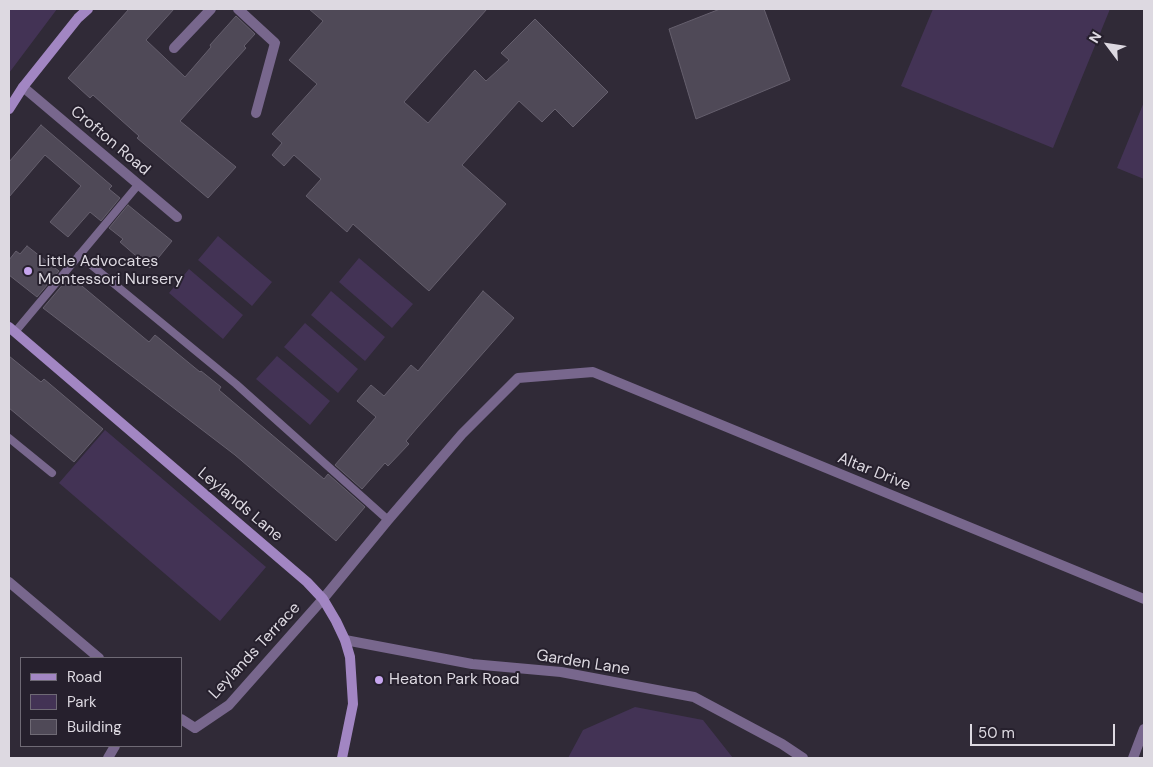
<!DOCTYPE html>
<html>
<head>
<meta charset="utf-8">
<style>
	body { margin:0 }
	#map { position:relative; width:1153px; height:767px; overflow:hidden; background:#302a37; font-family:"DM Sans",sans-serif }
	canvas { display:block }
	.frame { position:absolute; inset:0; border:10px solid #ddd9e1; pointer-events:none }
	.legend { position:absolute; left:20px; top:657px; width:162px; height:90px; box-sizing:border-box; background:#26202d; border:1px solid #6f6a75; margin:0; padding:6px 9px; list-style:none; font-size:15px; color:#ddd9e1 }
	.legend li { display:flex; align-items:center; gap:10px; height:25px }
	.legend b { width:25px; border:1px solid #6f6a75 }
	.north { position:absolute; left:1083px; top:20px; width:50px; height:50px; -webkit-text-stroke:4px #26202d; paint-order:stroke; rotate:301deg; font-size:14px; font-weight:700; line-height:20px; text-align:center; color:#ddd9e1 }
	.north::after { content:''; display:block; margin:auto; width:18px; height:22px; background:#ddd9e1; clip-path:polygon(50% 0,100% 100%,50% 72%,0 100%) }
	.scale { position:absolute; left:970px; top:724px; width:145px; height:22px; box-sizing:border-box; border:2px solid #ddd9e1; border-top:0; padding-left:6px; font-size:15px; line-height:18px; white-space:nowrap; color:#ddd9e1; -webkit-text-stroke:4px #26202d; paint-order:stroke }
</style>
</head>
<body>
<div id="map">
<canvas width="1153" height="767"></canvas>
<div class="frame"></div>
<ul class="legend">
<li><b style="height:6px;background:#a286c3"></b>Road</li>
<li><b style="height:14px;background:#433355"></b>Park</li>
<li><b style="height:14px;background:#4f4957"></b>Building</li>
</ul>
<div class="north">N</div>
<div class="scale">50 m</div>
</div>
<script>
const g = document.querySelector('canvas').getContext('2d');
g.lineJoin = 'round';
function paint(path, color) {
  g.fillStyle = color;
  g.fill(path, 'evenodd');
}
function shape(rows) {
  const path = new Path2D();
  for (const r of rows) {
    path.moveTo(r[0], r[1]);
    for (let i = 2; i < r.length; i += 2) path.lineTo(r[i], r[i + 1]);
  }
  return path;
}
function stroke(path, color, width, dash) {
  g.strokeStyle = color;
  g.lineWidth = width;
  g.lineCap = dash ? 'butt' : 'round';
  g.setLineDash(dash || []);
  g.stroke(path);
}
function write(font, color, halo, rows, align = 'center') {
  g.font = font + ' "DM Sans",sans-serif';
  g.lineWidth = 4;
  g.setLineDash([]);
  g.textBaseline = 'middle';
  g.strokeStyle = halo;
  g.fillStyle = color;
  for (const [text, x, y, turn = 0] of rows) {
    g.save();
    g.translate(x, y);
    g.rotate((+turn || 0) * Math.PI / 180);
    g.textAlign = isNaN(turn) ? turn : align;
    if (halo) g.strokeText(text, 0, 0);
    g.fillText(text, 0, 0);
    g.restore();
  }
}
paint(shape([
	[9,9,57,9,9,73],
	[933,9,1110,9,1053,148,901,86],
	[1144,102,1144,179,1117,168],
	[218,236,272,282,252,306,198,260],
	[359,258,413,304,392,328,339,282],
	[189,269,243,315,223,339,169,293],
	[331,291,385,337,365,361,311,315],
	[305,323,358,369,338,393,284,347],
	[277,356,330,401,310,425,256,379],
	[105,430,266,567,220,621,59,483],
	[635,707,703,720,733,758,568,758,583,730]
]), '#433355');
const building = shape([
	[129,9,174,9,146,40,185,77,211,47,210,45,236,16,255,34,244,46,246,48,180,121,236,167,208,198,137,138,139,136,93,95,90,98,68,78,129,9],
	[309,9,487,9,404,102,428,123,475,70,486,81,509,60,501,53,535,19,608,92,573,127,555,109,542,122,519,101,462,165,506,204,429,291,353,224,347,232,306,196,321,179,294,155,284,166,272,155,282,143,272,134,317,84,289,60,323,21,309,9],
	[720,9,764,9,790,80,696,119,669,29,720,9],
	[41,125,112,186,109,189,120,198,101,221,90,212,68,237,50,222,81,186,45,155,9,197,9,162,41,125],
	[128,205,172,241,150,268,120,242,123,239,109,228,128,205],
	[27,246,59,271,37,297,9,275,9,260,16,251,20,254,27,246],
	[70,276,149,342,155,335,200,372,201,371,221,387,219,390,324,479,328,474,365,507,336,541,235,455,43,308,70,276],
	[483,291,514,318,417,428,406,441,409,444,388,466,385,463,362,489,335,465,376,417,357,401,371,385,384,396,411,365,418,371,483,291],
	[9,356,41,382,44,379,103,429,74,462,9,408,9,356]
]);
paint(building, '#4f4957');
stroke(building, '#655f6d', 1);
stroke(shape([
	[79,255,236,384,388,520],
	[15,332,138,185],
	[9,438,52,473]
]), '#78678d', 8);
stroke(shape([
	[238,9,275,43,256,113],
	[174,48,211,9],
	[23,87,177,217],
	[9,582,99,658],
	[345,640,472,664,561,672,694,697,782,744,803,758],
	[181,719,195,728,229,705,323,599,388,520,462,434,518,378,593,372,1144,599],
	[108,758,115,746],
	[1133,758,1144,729]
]), '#78678d', 10);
stroke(shape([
	[9,109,23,87,78,18,88,9],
	[9,327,307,582,323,599,336,621,345,640,350,657,353,704,342,758]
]), '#a286c3', 10);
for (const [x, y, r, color] of [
	[28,271,5,"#c7a6ef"],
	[379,680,5,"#c7a6ef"]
]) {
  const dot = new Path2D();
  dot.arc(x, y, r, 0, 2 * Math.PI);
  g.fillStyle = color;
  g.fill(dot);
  stroke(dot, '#26202d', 2);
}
write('16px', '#ddd9e1', '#26202d', [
	["Crofton Road",110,141,40],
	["Altar Drive",874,472,22],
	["Leylands Lane",240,505,40],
	["Leylands Terrace",255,651,-47],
	["Garden Lane",583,663,9]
]);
write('16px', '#ddd9e1', '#26202d', [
	["Little Advocates",38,262],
	["Montessori Nursery",38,280],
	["Heaton Park Road",389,680]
], 'left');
</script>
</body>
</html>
